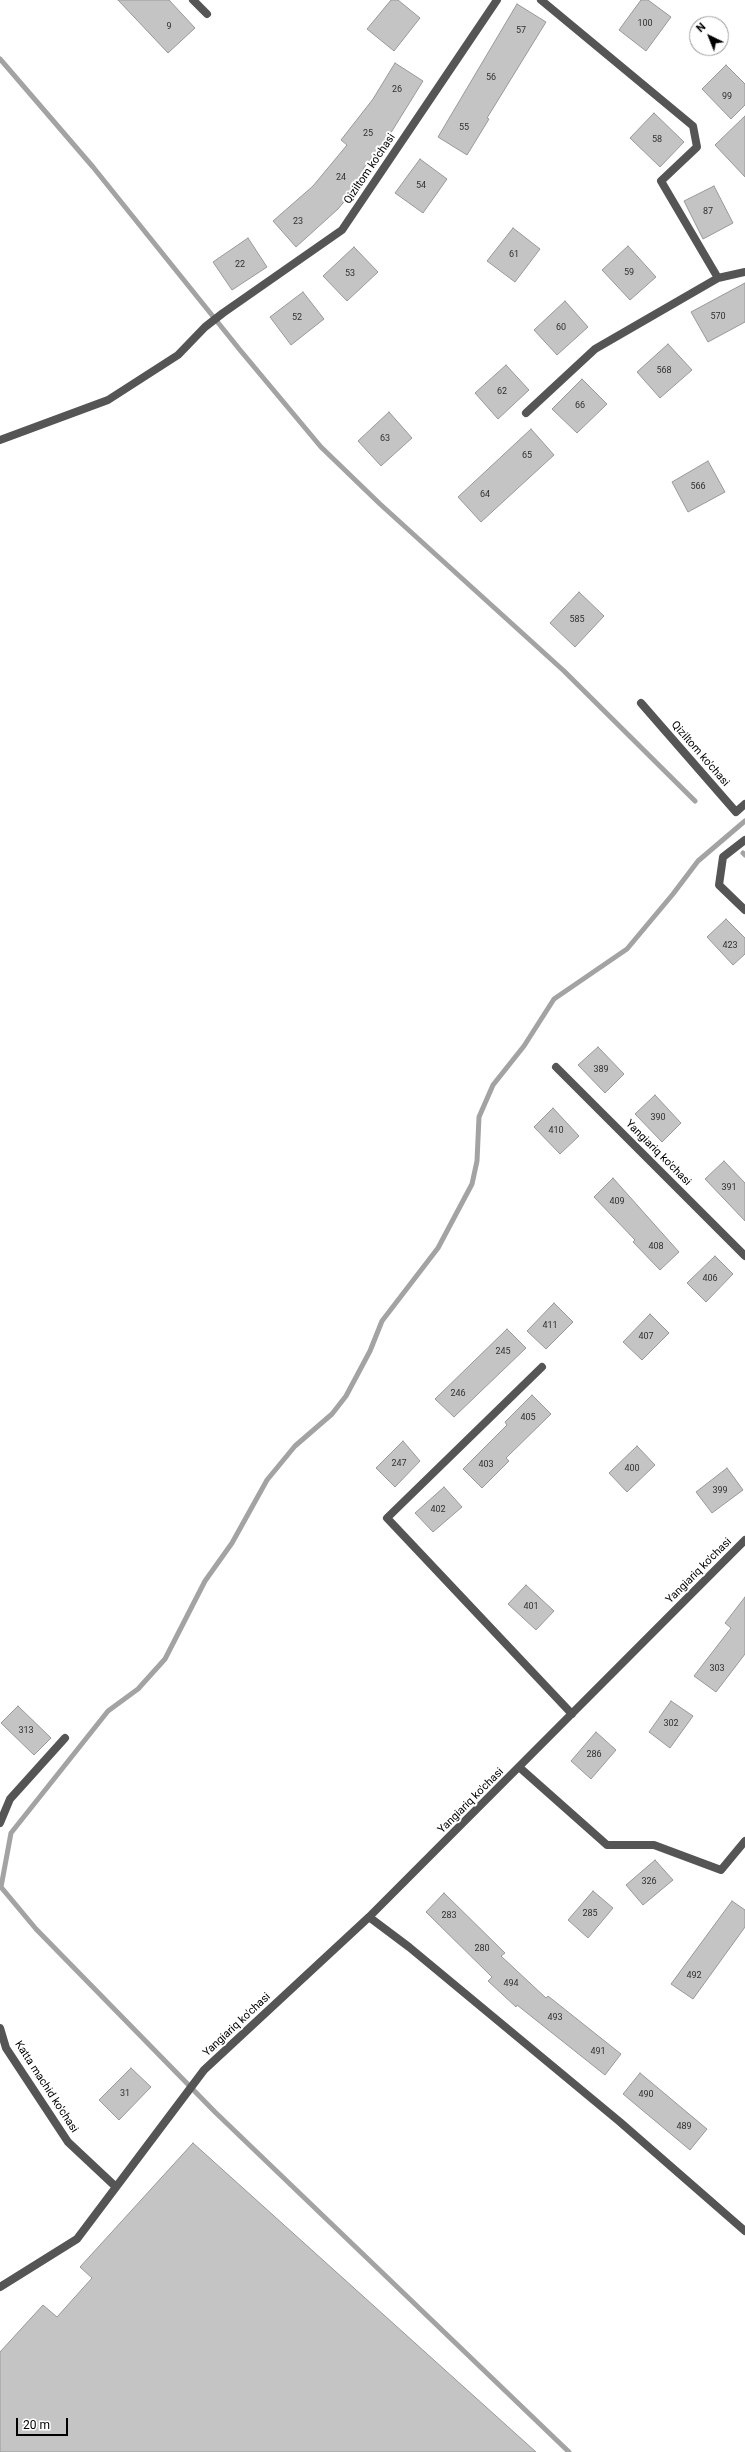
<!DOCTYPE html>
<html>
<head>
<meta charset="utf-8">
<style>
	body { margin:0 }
	#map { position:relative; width:745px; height:2452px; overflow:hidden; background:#fff; font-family:Roboto,sans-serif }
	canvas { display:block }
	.north { position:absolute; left:689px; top:16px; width:40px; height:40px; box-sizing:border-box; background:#fff; border:1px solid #999; border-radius:50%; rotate:317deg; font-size:11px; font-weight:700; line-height:16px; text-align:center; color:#000 }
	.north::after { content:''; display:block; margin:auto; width:14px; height:18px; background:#000; clip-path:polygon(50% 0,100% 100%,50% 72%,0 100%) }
	.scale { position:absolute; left:16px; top:2418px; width:52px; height:18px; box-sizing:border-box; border:2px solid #000; border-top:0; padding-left:5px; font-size:12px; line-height:14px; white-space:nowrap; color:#000; -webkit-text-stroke:3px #fff; paint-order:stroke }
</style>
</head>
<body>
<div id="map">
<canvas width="745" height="2452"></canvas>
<div class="north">N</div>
<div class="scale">20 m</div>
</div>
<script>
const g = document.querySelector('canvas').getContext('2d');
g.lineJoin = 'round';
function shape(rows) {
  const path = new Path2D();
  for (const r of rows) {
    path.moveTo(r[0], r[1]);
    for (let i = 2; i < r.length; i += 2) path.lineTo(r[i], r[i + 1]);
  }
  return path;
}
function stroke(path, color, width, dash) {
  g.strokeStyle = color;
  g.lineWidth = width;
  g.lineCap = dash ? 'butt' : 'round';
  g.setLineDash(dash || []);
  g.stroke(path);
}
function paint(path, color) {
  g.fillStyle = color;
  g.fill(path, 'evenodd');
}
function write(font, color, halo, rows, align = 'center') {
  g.font = font + ' Roboto,sans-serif';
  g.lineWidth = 4;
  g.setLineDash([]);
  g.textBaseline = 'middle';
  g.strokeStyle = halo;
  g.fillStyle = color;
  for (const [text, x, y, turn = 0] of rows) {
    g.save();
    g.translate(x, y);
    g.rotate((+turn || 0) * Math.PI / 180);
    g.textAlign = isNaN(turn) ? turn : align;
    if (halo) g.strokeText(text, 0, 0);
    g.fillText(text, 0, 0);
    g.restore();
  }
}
stroke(shape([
	[0,59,93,167,240,350,321,447,380,504,564,671,695,801],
	[743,853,745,855],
	[569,2452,215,2112,36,1929,1,1887,11,1833,108,1711,138,1689,165,1659,205,1581,232,1543,267,1480,295,1446,332,1414,346,1396,370,1351,382,1321,438,1248,472,1184,477,1161,479,1117,493,1085,524,1046,554,999,627,949,673,894,698,861,745,821]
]), '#a3a3a3', 5);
const building = shape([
	[118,0,169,0,195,28,168,53,118,0],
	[391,0,398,0,420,18,394,51,367,29,391,0],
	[641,0,648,0,671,17,646,51,619,30,641,0],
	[517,4,546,22,487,118,489,119,467,155,438,137,517,4],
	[395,63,423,81,392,131,363,169,368,173,338,209,296,247,273,221,313,186,347,145,341,140,373,99,395,63],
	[726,65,745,84,745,105,731,119,702,89,726,65],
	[654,113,684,142,660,167,630,138,654,113],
	[745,116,745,177,715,145,745,116],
	[420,159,447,179,423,213,395,193,420,159],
	[714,186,733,223,703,239,684,201,714,186],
	[513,228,540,249,515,282,487,261,513,228],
	[248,238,267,267,232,290,213,262,248,238],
	[628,246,656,277,630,300,602,270,628,246],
	[354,247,378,272,347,301,323,276,354,247],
	[745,283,745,322,708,342,691,312,745,283],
	[303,292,324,319,291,345,270,317,303,292],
	[565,301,588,327,557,355,534,330,565,301],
	[668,344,692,370,660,398,637,372,668,344],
	[506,365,529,390,498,419,475,393,506,365],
	[582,379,607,404,577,433,552,409,582,379],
	[389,412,412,438,381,466,358,441,389,412],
	[531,429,554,455,481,522,458,497,531,429],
	[708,461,725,492,688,512,672,482,708,461],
	[579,592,604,616,575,647,550,623,579,592],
	[726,919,745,938,745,954,733,965,707,937,726,919],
	[598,1047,624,1074,605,1093,578,1065,598,1047],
	[655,1095,681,1123,662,1142,635,1114,655,1095],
	[553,1108,579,1136,560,1154,534,1127,553,1108],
	[724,1161,745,1183,745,1221,705,1179,724,1161],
	[613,1178,679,1252,660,1270,633,1242,635,1240,594,1197,613,1178],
	[715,1256,733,1274,706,1302,687,1283,715,1256],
	[554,1303,573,1322,546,1349,527,1331,554,1303],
	[650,1314,669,1333,642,1360,623,1342,650,1314],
	[507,1329,526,1348,454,1417,435,1399,507,1329],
	[532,1395,551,1414,506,1458,509,1461,482,1488,463,1469,507,1425,505,1422,532,1395],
	[403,1441,420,1461,395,1487,376,1468,403,1441],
	[637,1446,655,1465,627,1492,609,1473,637,1446],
	[727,1468,743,1490,712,1513,696,1492,727,1468],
	[444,1487,462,1507,433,1532,415,1513,444,1487],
	[526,1585,554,1611,536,1630,508,1604,526,1585],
	[745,1597,745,1654,716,1692,694,1676,731,1628,725,1623,745,1597],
	[671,1701,693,1716,670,1748,649,1732,671,1701],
	[18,1706,51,1738,34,1755,1,1723,18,1706],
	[596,1732,616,1750,591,1779,571,1761,596,1732],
	[655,1860,673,1880,643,1905,626,1885,655,1860],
	[593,1891,613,1908,588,1938,568,1920,593,1891],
	[444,1893,505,1953,501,1956,546,1998,548,1996,621,2054,605,2075,517,2005,516,2007,488,1981,492,1977,426,1912,444,1893],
	[732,1901,745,1910,745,1927,693,1999,671,1984,732,1901],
	[131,2068,151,2087,119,2120,99,2100,131,2068],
	[640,2073,707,2129,690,2150,623,2094,640,2073],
	[193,2143,536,2452,0,2452,0,2352,43,2305,57,2317,92,2278,80,2267,193,2143]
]);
paint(building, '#c4c4c4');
stroke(building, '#999', 1);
stroke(shape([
	[193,0,207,14],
	[541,0,693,126,697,147,661,181,718,278],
	[526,413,595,349,718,278,745,272],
	[0,440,108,400,178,355,205,327,223,313,342,230,497,0],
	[641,703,736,812,745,804],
	[745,840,723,857,719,885,745,910],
	[556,1067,745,1256],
	[542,1367,387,1518,572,1714],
	[519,1767,607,1845,654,1845,721,1870,745,1841],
	[0,1823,10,1799,65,1738],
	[369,1917,409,1947,620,2122,745,2231],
	[0,2028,6,2048,68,2142,116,2187],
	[0,2287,77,2239,204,2070,369,1917,745,1540]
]), '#555', 8);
write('9px', '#313131', null, [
	["100",645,24],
	["9",169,27],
	["57",521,31],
	["56",491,78],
	["26",397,90],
	["99",727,97],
	["55",464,128],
	["25",368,134],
	["58",657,140],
	["24",341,178],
	["54",421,186],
	["87",708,212],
	["23",298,222],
	["61",514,255],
	["22",240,265],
	["59",629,273],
	["53",350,274],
	["570",718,317],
	["52",297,318],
	["60",561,328],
	["568",664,371],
	["62",502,392],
	["66",580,406],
	["63",385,439],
	["65",527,456],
	["566",698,487],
	["64",485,495],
	["585",577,620],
	["423",730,946],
	["389",601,1070],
	["390",658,1118],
	["410",556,1131],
	["391",729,1188],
	["409",617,1202],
	["408",656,1247],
	["406",710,1279],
	["411",550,1326],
	["407",646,1337],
	["245",503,1352],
	["246",458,1394],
	["405",528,1418],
	["247",399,1464],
	["403",486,1465],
	["400",632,1469],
	["399",720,1491],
	["402",438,1510],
	["401",531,1607],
	["303",717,1669],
	["302",671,1724],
	["313",26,1731],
	["286",594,1755],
	["326",649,1882],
	["285",590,1914],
	["283",449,1916],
	["280",482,1949],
	["492",694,1976],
	["494",511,1984],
	["493",555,2018],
	["491",598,2052],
	["31",125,2094],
	["490",646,2095],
	["489",684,2127]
]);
write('11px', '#000', '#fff', [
	["Qiziltom ko'chasi",370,169,-56],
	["Qiziltom ko'chasi",700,754,49],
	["Yangiariq ko'chasi",658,1153,45],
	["Yangiariq ko'chasi",699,1571,-45],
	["Yangiariq ko'chasi",471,1801,-45],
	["Yangiariq ko'chasi",237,2025,-43],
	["Katta machid ko'chasi",46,2087,57]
]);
</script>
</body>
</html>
